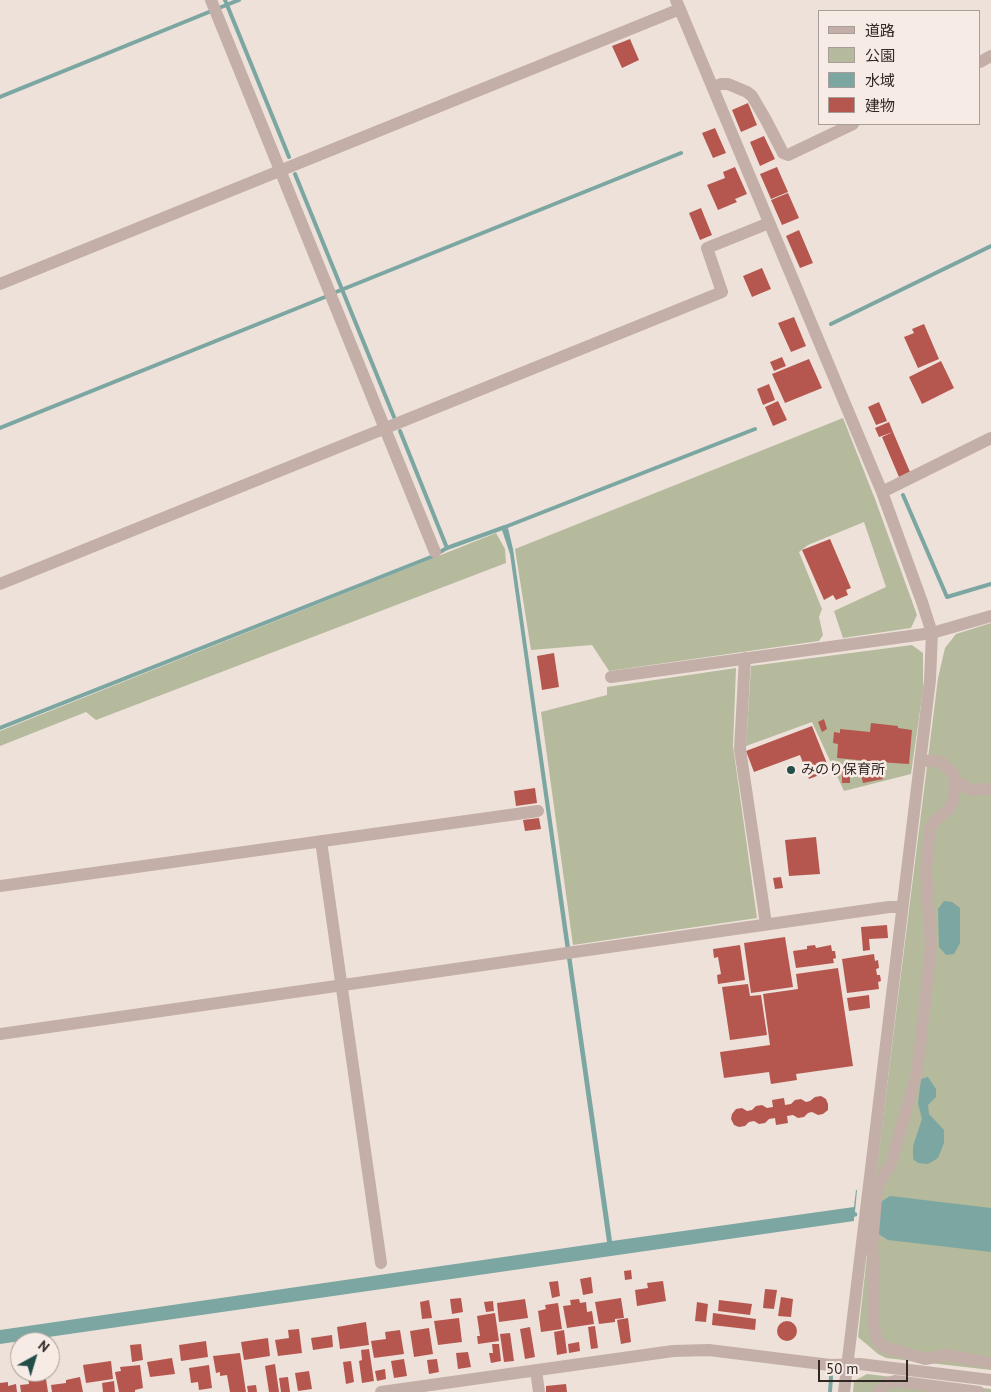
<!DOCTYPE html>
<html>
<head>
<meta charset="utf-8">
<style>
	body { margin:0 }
	#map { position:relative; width:991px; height:1392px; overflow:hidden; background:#ede1d9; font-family:"PT Sans","Noto Sans JP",sans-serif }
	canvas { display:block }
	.legend { position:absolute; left:818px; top:10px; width:162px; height:115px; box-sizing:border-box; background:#f6ebe5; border:1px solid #a79d99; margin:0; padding:6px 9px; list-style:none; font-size:15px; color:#312826 }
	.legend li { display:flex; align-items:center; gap:10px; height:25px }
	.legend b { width:25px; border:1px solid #a79d99 }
	.north { position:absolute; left:10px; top:1332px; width:50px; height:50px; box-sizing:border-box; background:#f6ebe5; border:1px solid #a79d99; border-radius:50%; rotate:39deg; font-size:14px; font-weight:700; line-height:20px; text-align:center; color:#312826 }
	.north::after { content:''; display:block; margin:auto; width:18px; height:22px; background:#224d49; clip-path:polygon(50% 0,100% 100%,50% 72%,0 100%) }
	.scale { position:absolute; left:818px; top:1360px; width:90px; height:22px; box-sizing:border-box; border:2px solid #312826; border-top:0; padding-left:6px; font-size:15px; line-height:18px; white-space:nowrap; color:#312826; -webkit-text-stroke:4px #f6ebe5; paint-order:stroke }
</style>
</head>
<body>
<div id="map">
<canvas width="991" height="1392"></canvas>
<ul class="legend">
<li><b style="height:6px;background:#c3afa7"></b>道路</li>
<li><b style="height:14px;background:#b5ba9c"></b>公園</li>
<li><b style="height:14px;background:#7ca6a1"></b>水域</li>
<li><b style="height:14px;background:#b6574f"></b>建物</li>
</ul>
<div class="north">N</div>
<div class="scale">50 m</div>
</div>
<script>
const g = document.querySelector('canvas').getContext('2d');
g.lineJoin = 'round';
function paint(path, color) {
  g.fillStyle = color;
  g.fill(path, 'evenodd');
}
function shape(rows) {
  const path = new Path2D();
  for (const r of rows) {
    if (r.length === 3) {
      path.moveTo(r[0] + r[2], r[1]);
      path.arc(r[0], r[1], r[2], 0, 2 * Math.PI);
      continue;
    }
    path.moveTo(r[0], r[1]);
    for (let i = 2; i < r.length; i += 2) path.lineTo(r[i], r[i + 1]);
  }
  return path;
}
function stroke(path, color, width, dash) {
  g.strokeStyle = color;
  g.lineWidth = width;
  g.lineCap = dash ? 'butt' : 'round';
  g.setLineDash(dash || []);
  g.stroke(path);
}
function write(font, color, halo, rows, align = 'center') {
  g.font = font + ' "PT Sans","Noto Sans JP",sans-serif';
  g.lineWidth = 5;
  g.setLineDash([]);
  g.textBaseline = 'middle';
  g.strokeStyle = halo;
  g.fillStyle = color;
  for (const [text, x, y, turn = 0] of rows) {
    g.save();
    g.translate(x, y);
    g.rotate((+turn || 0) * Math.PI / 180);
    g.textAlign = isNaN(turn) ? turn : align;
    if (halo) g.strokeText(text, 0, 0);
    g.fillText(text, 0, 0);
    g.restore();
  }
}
paint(shape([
	[843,418,875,499,917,615,911,628,843,638,834,611,886,587,864,522,808,545,799,552,822,609,819,617,823,635,819,641,609,671,592,645,531,650,515,549],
	[496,533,505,549,506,563,96,720,86,712,0,746,0,731],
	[991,623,991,1370,886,1358,878,1354,858,1337,875,1182,938,678,945,648,956,634],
	[912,645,923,653,923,690,911,774,844,791,812,722,746,746,751,666],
	[736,668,733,746,757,918,573,945,541,712,607,695,607,687],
	[867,1374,991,1389,991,1392,853,1392,854,1381]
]), '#b5ba9c');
paint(shape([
	[508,528,513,549,612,1241,854,1207,856,1190,857,1190,855,1212,857,1213,857,1216,854,1217,854,1221,0,1344,0,1330,607,1242,510,554,502,530],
	[944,901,952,902,960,908,960,943,954,954,946,955,939,947,938,909],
	[928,1077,936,1089,936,1097,928,1105,929,1114,944,1130,944,1143,938,1158,928,1164,918,1163,913,1159,913,1146,922,1119,918,1103,921,1079],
	[890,1196,991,1208,991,1252,888,1240,875,1232,879,1203]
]), '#7ca6a1');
stroke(shape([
	[225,0,289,157],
	[219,8,239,0],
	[0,97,209,12],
	[295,174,394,417],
	[336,292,681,153],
	[831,324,991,246],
	[0,428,325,297],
	[400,431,447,548,505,527],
	[903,495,947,597,991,584],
	[505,527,755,429],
	[0,728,431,557,447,548],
	[830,1392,831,1377]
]), '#7ca6a1', 4);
paint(shape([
	[630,39,639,60,622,68,612,46],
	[748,103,757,125,741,132,732,110],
	[715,128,726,153,713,158,702,133],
	[764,136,775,159,760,166,750,142],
	[735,167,747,194,735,199,737,202,718,210,707,185,725,178,723,172],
	[777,167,788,192,771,199,760,174],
	[788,193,799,218,782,225,771,200],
	[701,208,712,235,700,240,689,213],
	[799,230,813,263,800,268,786,236],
	[762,268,771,289,752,297,743,276],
	[794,317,806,346,791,352,778,323],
	[924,324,939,359,918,368,904,337,914,333,912,329],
	[782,357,786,366,774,371,770,362],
	[809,359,822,388,785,403,772,374],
	[941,361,954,388,922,404,909,377],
	[769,384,775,400,763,405,757,389],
	[778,401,787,420,773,426,765,407],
	[879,402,887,421,876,425,868,407],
	[889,422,893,432,879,437,875,428],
	[893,432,910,472,899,477,882,437],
	[830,539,851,588,846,590,848,595,836,600,833,595,824,600,802,550],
	[554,653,559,687,542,690,537,656],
	[824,719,827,729,822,732,818,722],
	[871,723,898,726,898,728,912,730,909,764,878,762,877,769,867,768,868,761,837,758,838,744,833,743,834,732,840,733,840,729,870,732],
	[812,726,830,771,809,779,800,755,754,772,746,751],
	[842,765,854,765,854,776,850,776,850,783,842,783],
	[881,770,883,779,863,783,861,774],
	[535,788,537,803,516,806,514,791],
	[539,818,541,829,525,831,523,820],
	[816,837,820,874,789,876,785,840],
	[781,877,783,888,775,889,773,878],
	[887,925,888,938,869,939,870,950,863,951,861,927],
	[785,937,793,987,751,993,744,943],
	[740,945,745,980,718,984,717,975,721,974,718,957,714,958,713,949],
	[815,945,816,948,831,945,832,951,835,951,836,958,833,959,834,963,796,968,793,951,807,949,807,946],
	[874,954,875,961,878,960,879,968,876,969,877,975,880,975,881,981,878,982,879,989,847,993,842,959],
	[838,968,853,1066,796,1074,797,1080,771,1084,769,1072,724,1078,720,1052,770,1045,763,994,798,989,796,974],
	[748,984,750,996,761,995,767,1035,730,1040,722,987],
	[869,995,870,1008,849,1011,847,998],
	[821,1096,826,1099,828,1104,828,1110,823,1114,818,1115,812,1112,808,1113,804,1117,798,1118,793,1115,787,1116,788,1123,776,1125,775,1118,769,1119,765,1123,759,1124,754,1121,749,1122,745,1126,739,1127,734,1125,731,1119,732,1114,736,1109,742,1108,747,1111,752,1110,756,1106,762,1105,767,1108,773,1107,772,1100,784,1098,785,1105,791,1104,795,1100,801,1099,806,1102,810,1101,815,1097],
	[631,1270,632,1279,625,1280,624,1271],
	[591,1277,593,1293,583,1295,580,1279],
	[558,1281,560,1296,552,1298,549,1282],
	[663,1281,666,1301,637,1306,635,1290,648,1288,647,1283],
	[765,1289,777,1290,774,1309,763,1308],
	[781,1297,793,1299,791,1317,778,1316],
	[461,1298,463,1312,452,1314,450,1299],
	[621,1298,624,1318,615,1319,615,1322,599,1324,595,1302],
	[525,1299,528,1318,499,1322,497,1303],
	[579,1299,580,1303,586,1302,587,1312,592,1311,594,1324,567,1328,563,1306,571,1305,570,1300],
	[429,1300,432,1318,422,1319,420,1302],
	[719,1300,752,1304,750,1315,718,1311],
	[493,1301,494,1311,486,1312,484,1302],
	[697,1302,708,1304,706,1322,695,1321],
	[558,1303,562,1329,541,1332,538,1311,546,1309,545,1305],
	[495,1313,499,1341,478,1344,477,1336,480,1336,477,1316],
	[713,1313,756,1319,755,1330,712,1325],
	[459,1318,462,1342,438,1345,434,1321],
	[628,1318,631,1342,621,1344,617,1320],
	[787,1331,10],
	[366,1322,369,1345,340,1349,337,1327],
	[595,1326,598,1348,591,1349,588,1327],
	[530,1327,535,1357,525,1359,520,1329],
	[429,1328,433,1354,414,1357,410,1331],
	[299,1329,302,1353,278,1356,275,1340,289,1338,288,1330],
	[400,1330,404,1354,374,1358,371,1341,386,1339,385,1332],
	[564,1330,567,1353,557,1355,554,1332],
	[510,1333,514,1361,504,1362,500,1334],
	[332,1335,333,1347,313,1350,311,1338],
	[268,1338,270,1356,244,1360,241,1342],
	[206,1341,208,1357,181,1361,179,1345],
	[579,1342,580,1351,569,1353,568,1344],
	[141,1344,143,1360,132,1362,130,1345],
	[492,1344,499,1344,501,1361,491,1363,489,1353,493,1353],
	[369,1349,374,1381,362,1383,359,1361,362,1360,361,1350],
	[468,1352,471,1367,458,1369,456,1353],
	[240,1353,246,1392,230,1392,227,1375,220,1376,220,1372,216,1373,213,1356],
	[172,1358,175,1374,150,1377,147,1362],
	[404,1359,407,1376,394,1378,391,1361],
	[437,1359,439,1372,429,1374,427,1360],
	[111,1361,113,1379,86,1383,83,1365],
	[351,1361,354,1382,346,1384,343,1362],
	[275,1364,279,1392,269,1392,265,1366],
	[140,1365,143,1388,135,1390,135,1392,119,1392,115,1372,121,1371,120,1367],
	[209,1365,212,1388,199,1390,198,1382,191,1383,189,1368],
	[385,1369,386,1379,377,1381,375,1371],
	[309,1371,312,1389,298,1391,295,1373],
	[38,1377,39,1380,46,1379,48,1392,21,1392,20,1385,29,1384,28,1378],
	[80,1377,83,1392,52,1392,51,1385,66,1383,66,1380],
	[288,1377,290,1392,281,1392,279,1378],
	[114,1381,115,1392,103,1392,102,1383],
	[8,1382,8,1386,16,1384,17,1392,0,1392,0,1383],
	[566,1384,567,1392,546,1392,546,1386],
	[256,1385,257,1392,248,1392,247,1386]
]), '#b6574f');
stroke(shape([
	[211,0,435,552],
	[676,0,882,492,922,602,932,633,930,680,844,1392],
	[980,62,991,56],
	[713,87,721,84,728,84,747,92,752,96,766,120,783,153,788,155,853,124],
	[0,284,680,9],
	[882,492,991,438],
	[0,584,722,292,707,248,769,223],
	[745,658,740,749,766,924],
	[611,677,932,633,991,616],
	[920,760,941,762,952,772,955,781,971,790,991,789],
	[955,781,954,798,950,808,936,820,930,828,926,870,931,947,917,1073,891,1163,877,1187,872,1246,874,1268,873,1322,877,1340,884,1347,925,1359,946,1355,991,1363],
	[321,841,381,1263],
	[0,886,538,811],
	[0,1034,889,907,902,907],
	[536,1370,539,1392],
	[381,1392,673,1351,709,1350,830,1365,860,1364,991,1380],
	[878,1392,887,1383,895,1381,979,1392]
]), '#c3afa7', 12);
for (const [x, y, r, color] of [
	[791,770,5,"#224d49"]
]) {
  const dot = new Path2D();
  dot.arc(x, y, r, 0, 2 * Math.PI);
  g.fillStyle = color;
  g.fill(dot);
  stroke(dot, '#f6ebe5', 2);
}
write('14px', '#312826', '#f6ebe5', [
	["みのり保育所",801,770]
], 'left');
</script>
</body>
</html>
